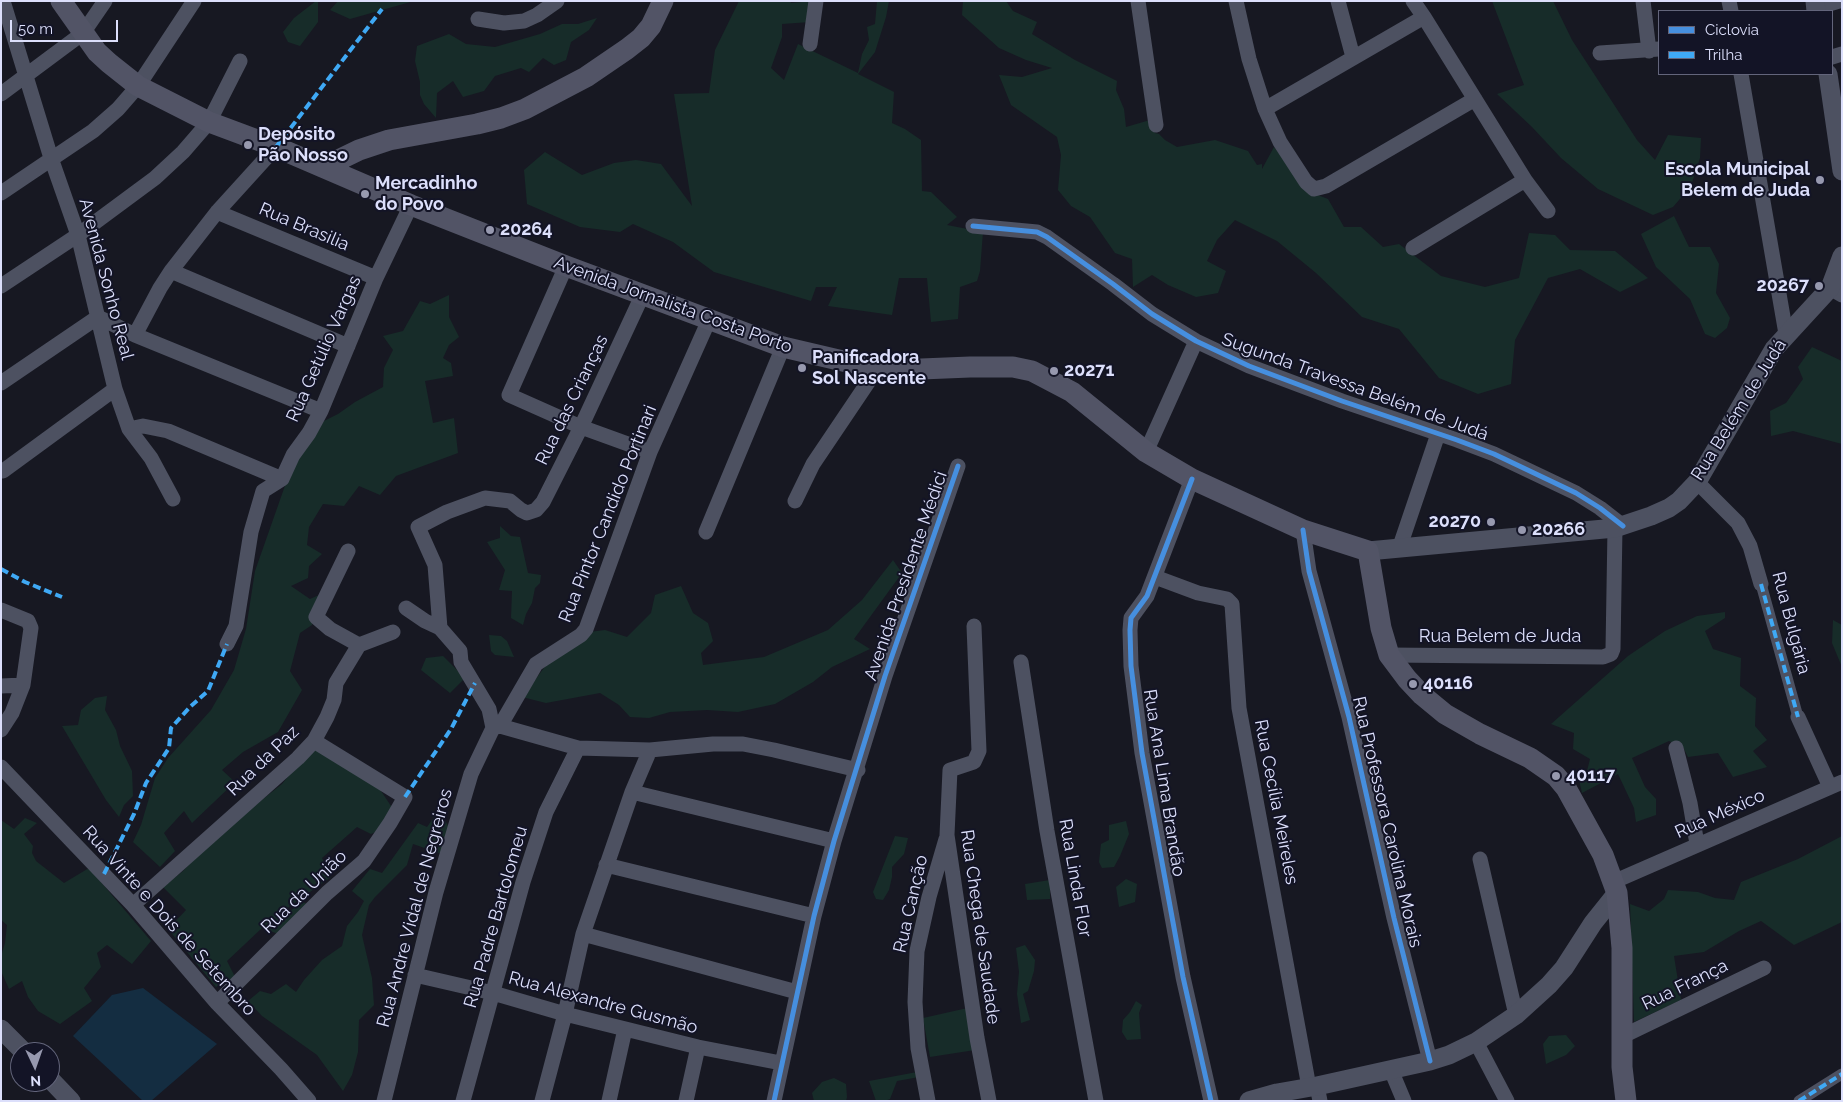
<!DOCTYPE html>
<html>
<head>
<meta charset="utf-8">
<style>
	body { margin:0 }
	#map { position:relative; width:1843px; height:1102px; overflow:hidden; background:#171822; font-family:Raleway,sans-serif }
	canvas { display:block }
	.frame { position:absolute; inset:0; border:2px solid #dcdffb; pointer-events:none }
	.legend { position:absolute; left:1658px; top:10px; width:175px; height:65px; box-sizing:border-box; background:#131426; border:1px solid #63657b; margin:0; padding:6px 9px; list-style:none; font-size:15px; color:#dcdffb }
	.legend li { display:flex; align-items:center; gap:10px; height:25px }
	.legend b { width:25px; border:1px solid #63657b }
	.north { position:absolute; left:10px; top:1042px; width:50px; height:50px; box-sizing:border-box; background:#131426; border:1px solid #63657b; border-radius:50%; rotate:177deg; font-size:14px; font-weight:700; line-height:20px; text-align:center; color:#dcdffb }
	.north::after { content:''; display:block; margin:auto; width:18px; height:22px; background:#9799af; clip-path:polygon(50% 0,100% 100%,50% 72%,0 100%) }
	.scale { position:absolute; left:10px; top:20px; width:108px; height:22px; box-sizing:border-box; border:2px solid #dcdffb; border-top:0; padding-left:6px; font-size:15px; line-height:18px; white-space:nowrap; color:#dcdffb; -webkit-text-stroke:4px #131426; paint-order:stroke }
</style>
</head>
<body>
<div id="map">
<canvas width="1843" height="1102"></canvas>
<div class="frame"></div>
<ul class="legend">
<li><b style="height:6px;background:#468fdf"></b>Ciclovia</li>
<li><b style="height:6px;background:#3fa9f5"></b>Trilha</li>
</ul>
<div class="north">N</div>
<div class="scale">50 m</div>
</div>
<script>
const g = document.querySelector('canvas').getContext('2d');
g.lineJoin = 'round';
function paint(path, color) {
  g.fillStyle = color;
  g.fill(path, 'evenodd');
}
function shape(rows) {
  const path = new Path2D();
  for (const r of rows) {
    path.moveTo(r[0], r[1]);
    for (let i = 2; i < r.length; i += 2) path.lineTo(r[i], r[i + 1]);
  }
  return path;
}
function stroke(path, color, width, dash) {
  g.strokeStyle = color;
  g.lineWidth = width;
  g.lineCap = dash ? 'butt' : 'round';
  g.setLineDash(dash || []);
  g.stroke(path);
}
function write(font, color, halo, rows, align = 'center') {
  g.font = font + ' Raleway,sans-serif';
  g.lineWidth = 4;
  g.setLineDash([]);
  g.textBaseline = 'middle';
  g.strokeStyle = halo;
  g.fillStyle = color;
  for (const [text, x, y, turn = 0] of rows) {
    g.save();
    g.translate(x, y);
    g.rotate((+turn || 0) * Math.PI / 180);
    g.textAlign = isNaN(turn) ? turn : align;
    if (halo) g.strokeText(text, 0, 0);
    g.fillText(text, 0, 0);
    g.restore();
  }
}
paint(shape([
	[316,1,318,1,318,22,300,46,288,42,283,32,294,18],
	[338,1,414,1,350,19,330,10],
	[739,1,790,1,791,3,813,1,810,22,782,24,782,37,771,68,784,80,798,44,858,73,862,54,869,40,867,27,875,24,877,1,889,1,886,17,875,52,858,74,894,92,892,123,905,129,921,140,922,191,931,192,957,217,947,225,983,232,980,271,977,281,960,287,958,319,931,322,927,278,899,278,892,315,828,306,837,287,816,287,811,301,714,272,673,242,633,224,620,232,580,227,527,204,524,170,545,152,582,175,614,163,636,160,661,164,692,206,674,94,709,93,715,50],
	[963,1,1006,1,1013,11,1037,22,1032,34,1075,60,1117,81,1116,90,1124,109,1126,127,1150,120,1155,133,1159,134,1165,140,1177,147,1215,140,1248,151,1257,165,1262,164,1262,169,1274,147,1310,192,1328,199,1344,227,1361,227,1383,247,1399,244,1441,276,1485,287,1519,278,1529,233,1555,235,1570,250,1615,251,1648,278,1620,292,1580,269,1548,278,1515,340,1511,384,1478,394,1439,378,1399,329,1362,317,1316,273,1277,241,1235,220,1217,240,1207,261,1226,271,1218,293,1196,297,1168,285,1152,275,1133,287,1132,259,1115,253,1090,217,1071,206,1058,190,1061,155,1057,137,1011,105,999,75,1022,77,1052,68,1026,60,999,48,962,15],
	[1492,1,1553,1,1572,40,1637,140,1655,160,1668,135,1701,138,1700,158,1691,186,1673,207,1653,215,1598,189,1561,158,1532,127,1497,94,1524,85],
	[597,18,589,30,571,42,566,60,554,65,543,58,529,72,521,68,495,76,484,91,463,97,453,81,437,93,436,118,424,104,420,95,420,82,415,61,417,46,449,34,466,44,495,47,540,34,562,24,578,24],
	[1674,216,1689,247,1710,247,1719,264,1716,293,1730,318,1727,328,1715,338,1705,334,1690,299,1656,267,1641,234],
	[449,295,449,317,459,337,449,345,443,358,451,363,453,376,425,381,433,423,454,418,458,453,396,476,380,495,359,486,344,506,323,504,309,527,307,545,322,554,309,566,308,578,291,586,310,599,319,595,312,625,300,633,290,671,302,690,278,732,243,752,222,770,235,782,192,823,184,811,164,833,175,851,160,867,133,842,141,825,155,778,168,758,211,710,234,670,246,629,255,571,294,460,320,423,338,414,355,402,383,387,384,368,393,350,383,336,403,331,420,301,430,304],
	[1812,347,1842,361,1842,444,1793,431,1771,436,1770,411,1786,403,1803,379,1798,367],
	[500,526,511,536,520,537,528,573,541,575,540,583,535,588,532,603,526,614,523,625,511,618,512,591,499,590,505,570,487,542,500,538],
	[893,560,902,573,854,639,870,649,832,667,813,682,775,704,738,712,707,710,670,712,649,718,630,717,619,705,600,693,546,703,522,697,553,656,589,632,605,630,627,637,651,613,655,595,681,586,693,613,708,623,713,641,701,653,703,665,764,657,828,630,862,600],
	[1725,612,1725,618,1705,631,1713,649,1741,658,1740,686,1756,698,1755,726,1767,740,1753,751,1767,767,1733,777,1718,753,1688,757,1683,747,1669,741,1632,758,1645,787,1656,799,1656,815,1636,822,1634,808,1618,774,1582,793,1579,780,1586,775,1590,759,1573,749,1574,733,1551,724,1628,656,1665,631,1697,616],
	[1833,620,1842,625,1842,667,1832,643],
	[489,635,501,636,507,641,514,657,495,655,491,651],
	[443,656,465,678,450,693,421,670,426,658],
	[107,696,105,710,116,730,120,746,132,771,133,796,124,805,119,817,106,800,62,726,78,725,81,710,95,698],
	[314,744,375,782,393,809,380,830,371,834,357,827,322,858,331,877,279,914,286,914,302,902,311,905,281,935,262,928,227,961,235,977,216,987,168,929,186,910,163,887,183,871,216,836,282,784],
	[439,810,450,829,442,854,413,844,407,865,375,897,369,905,362,935,372,978,374,1005,359,1020,358,1052,352,1075,343,1091,317,1055,262,1016,248,1001,260,991,271,994,286,984,296,992,304,980,322,960,342,946,347,926,358,912,364,901,352,891,370,869,382,873,418,823,427,827],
	[25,818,37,823,24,834,33,846,32,853,36,861,64,883,89,868,151,941,132,964,107,945,97,953,101,967,84,988,92,1001,60,1024,38,1011,28,997,22,981,9,989,1,971,1,956,5,943,7,925,1,920,1,820,14,829],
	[1126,821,1129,834,1120,856,1114,867,1102,868,1099,862,1101,844,1109,840,1109,825],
	[895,836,908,838,904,854,892,867,892,877,889,890,883,900,876,899,873,892],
	[1842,836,1842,922,1794,945,1761,921,1739,931,1704,952,1674,956,1681,1000,1634,1022,1630,904,1649,911,1664,899,1668,890,1698,892,1715,898,1734,900,1741,882,1798,859],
	[1126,879,1137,884,1135,902,1119,907,1116,887],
	[1050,880,1050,899,1027,900,1025,884],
	[1025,945,1035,960,1034,971,1028,991,1023,994,1030,1020,1021,1023,1017,994,1019,972,1016,948],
	[1136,1001,1142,1005,1139,1013,1141,1039,1127,1040,1122,1032,1123,1020,1130,1012],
	[972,1007,975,1050,930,1057,923,1018],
	[1566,1035,1575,1046,1566,1055,1546,1064,1543,1044,1549,1036],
	[917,1072,919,1077,897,1081,890,1099,885,1101,876,1101,869,1081],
	[834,1078,846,1084,847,1097,846,1101,814,1101,812,1093,822,1082]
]), '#172c29');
paint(shape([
	[143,988,217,1044,151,1101,143,1101,73,1036,112,995]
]), '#142d41');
stroke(shape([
	[1761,584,1798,717],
	[1799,1101,1842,1074]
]), '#4d5161', 11);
stroke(shape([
	[3,1,51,158,78,235,115,389,129,429,151,458,173,499],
	[1138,1,1156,125],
	[1236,1,1249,59,1265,109,1280,142,1306,182,1314,189,1326,186,1475,99],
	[1338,1,1353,57],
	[1413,1,1424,17,1525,180,1548,211],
	[1643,1,1649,51],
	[1729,1,1731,11],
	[1816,8,1839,1],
	[478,19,504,23,524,21,537,15,557,1],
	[810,44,816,1],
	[1600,53,1659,49],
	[1832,57,1842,54],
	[1741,74,1786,334],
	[1,94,83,33,105,1],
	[1265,109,1424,17],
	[1,193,93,131,118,109,138,86,194,1],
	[217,212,376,278],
	[973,226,1037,232,1047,237,1113,284,1152,314,1196,341,1249,366,1342,401,1457,440,1494,454,1576,493,1600,508,1623,526],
	[1413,248,1525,180],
	[566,266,509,395,581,427,650,452],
	[171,271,348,346],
	[1,286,78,235,155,178,183,152,209,122,240,61],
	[1830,288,1842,295],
	[135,335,160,288,171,271,217,212,276,147],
	[1,383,98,317,135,335,321,411],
	[129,429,143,426,168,431,282,479],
	[1146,452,1196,341],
	[3,471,115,389],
	[1192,479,1147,596,1131,618,1130,630,1131,666,1142,753,1183,977,1211,1101],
	[1697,482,1738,523,1750,546,1761,584],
	[795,501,813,464,877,369],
	[1303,530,1309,571,1349,717,1394,918,1430,1061],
	[706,532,783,347],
	[1399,549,1438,434],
	[348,551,316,617,330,629,359,645],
	[1155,577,1198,593,1227,599,1232,604,1239,708,1309,1087],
	[406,608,425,621,440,628,460,651,461,662,489,709,493,728],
	[1,610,28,621,31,628,23,685,12,713,1,730],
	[974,626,979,751,974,762,950,770,947,835,977,1038,989,1101],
	[440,628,435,565,418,527,447,512,485,498,510,501,521,510,527,513,536,510,543,502,581,427,642,296],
	[227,644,236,626,251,532,263,491,282,479,293,455,309,433,321,411,376,278,411,205],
	[1389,655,1603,657,1611,654,1613,649,1615,528],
	[1021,662,1047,831,1096,1101],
	[1,686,23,685],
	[1798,717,1830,787],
	[500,726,536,664,581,635,586,629,650,452,709,320],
	[493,728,500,726,578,748,650,750,713,744,743,744,774,750,858,770],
	[1676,748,1690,803,1697,844],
	[1,767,133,905,217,1003,281,1069,309,1101],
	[632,792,834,841],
	[1480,859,1516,1015],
	[606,865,814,916],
	[1613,882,1842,782],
	[133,905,298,758,314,741,327,717,334,700,336,683,359,645,393,632],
	[583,934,797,992],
	[415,975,493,993,565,1014,698,1047,781,1063],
	[217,1003,327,893,364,861,390,823,405,797,314,741],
	[1623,1036,1764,968],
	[1476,1042,1507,1101],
	[1391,1070,1404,1101],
	[1317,1086,1320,1101],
	[384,1101,436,892,471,774,493,728],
	[463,1101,523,882,546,812,578,748],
	[542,1101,565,1014,583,934,632,792,650,750],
	[609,1101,625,1029],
	[686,1101,698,1047],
	[774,1101,814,916,834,841,885,676,958,466],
	[928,1101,918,1048,915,1002,917,951,929,897,946,839]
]), '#4d5161', 15);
stroke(shape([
	[1815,1,1816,11],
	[1828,74,1842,171],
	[1368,551,1615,528,1651,516,1669,508,1679,501,1697,482,1774,349,1830,288,1842,256],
	[1,1029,24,1052],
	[50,1079,71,1101],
	[1249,1101,1277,1093,1317,1086,1430,1061,1449,1055,1476,1042,1516,1015,1549,985,1564,968,1593,923,1617,893]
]), '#4d5161', 19);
stroke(shape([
	[61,1,97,52,109,63,138,86,209,122,276,147,411,205,566,266,783,347,877,369,897,370,970,367,1013,367,1032,371,1072,392,1146,452,1192,479,1303,530,1368,551,1381,628,1389,655,1407,679,1422,695,1445,714,1480,734,1530,758,1556,776,1566,788,1603,855,1617,893,1622,948,1622,1067,1626,1101],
	[324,167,359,150,389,140,477,124,501,118,525,109,586,77,627,49,641,38,651,26,663,1]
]), '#525466', 21);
stroke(shape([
	[276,147,382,9],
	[1,569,25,582,62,597],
	[1761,584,1798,717],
	[405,797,451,729,475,683],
	[104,874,134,814,146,783,169,748,171,728,190,707,208,691,227,644],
	[1799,1101,1842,1074]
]), '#3fa9f5', 4, [8, 4]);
stroke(shape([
	[973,226,1037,232,1047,237,1113,284,1152,314,1196,341,1249,366,1342,401,1457,440,1494,454,1576,493,1600,508,1623,526],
	[1192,479,1147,596,1131,618,1130,630,1131,666,1142,753,1183,977,1211,1101],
	[1303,530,1309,571,1349,717,1394,918,1430,1061],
	[774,1101,814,916,834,841,885,676,958,466]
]), '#468fdf', 5);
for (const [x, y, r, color] of [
	[248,145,5,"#9799af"],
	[1820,180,5,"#9799af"],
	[365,194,5,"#9799af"],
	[490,230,5,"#9799af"],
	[1819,286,5,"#9799af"],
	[802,368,5,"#9799af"],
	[1054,371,5,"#9799af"],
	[1491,522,5,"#9799af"],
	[1522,530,5,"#9799af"],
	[1413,684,5,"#9799af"],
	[1556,776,5,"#9799af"]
]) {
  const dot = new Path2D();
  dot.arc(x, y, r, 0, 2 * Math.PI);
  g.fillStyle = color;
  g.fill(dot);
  stroke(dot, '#131426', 2);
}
write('bold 18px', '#dcdffb', '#131426', [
	["Depósito",258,135],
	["Pão Nosso",258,156],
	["Escola Municipal",1810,170,"right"],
	["Belem de Juda",1810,191,"right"],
	["Mercadinho",375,184],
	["do Povo",375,205],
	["20264",500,230],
	["20267",1809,286,"right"],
	["Panificadora",812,358],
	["Sol Nascente",812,379],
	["20271",1064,371],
	["20270",1481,522,"right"],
	["20266",1532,530],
	["40116",1423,684],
	["40117",1566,776]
], 'left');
write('18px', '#dcdffb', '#131426', [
	["Rua Brasilia",304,227,23],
	["Avenida Sonho Real",106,279,75],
	["Avenida Jornalista Costa Porto",673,305,20],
	["Rua Getúlio Vargas",324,349,-66],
	["Sugunda Travessa Belém de Judá",1355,387,20],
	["Rua das Crianças",572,400,-64],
	["Rua Belém de Judá",1739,410,-58],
	["Rua Pintor Candido Portinari",608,514,-68],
	["Avenida Presidente Médici",906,576,-71],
	["Rua Bulgária",1791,623,75],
	["Rua Belem de Juda",1500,637],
	["Rua da Paz",263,761,-44],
	["Rua Ana Lima Brandão",1164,783,81],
	["Rua Cecília Meireles",1276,802,79],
	["Rua México",1720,814,-24],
	["Rua Professora Carolina Morais",1387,822,77],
	["Rua Linda Flor",1075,878,80],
	["Rua da União",304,892,-44],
	["Rua Canção",911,904,-77],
	["Rua Andre Vidal de Negreiros",415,908,-75],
	["Rua Padre Bartolomeu",496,917,-74],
	["Rua Vinte e Dois de Setembro",169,921,48],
	["Rua Chega de Saudade",980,927,82],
	["Rua França",1685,985,-26],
	["Rua Alexandre Gusmão",603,1003,15]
]);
</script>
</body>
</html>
